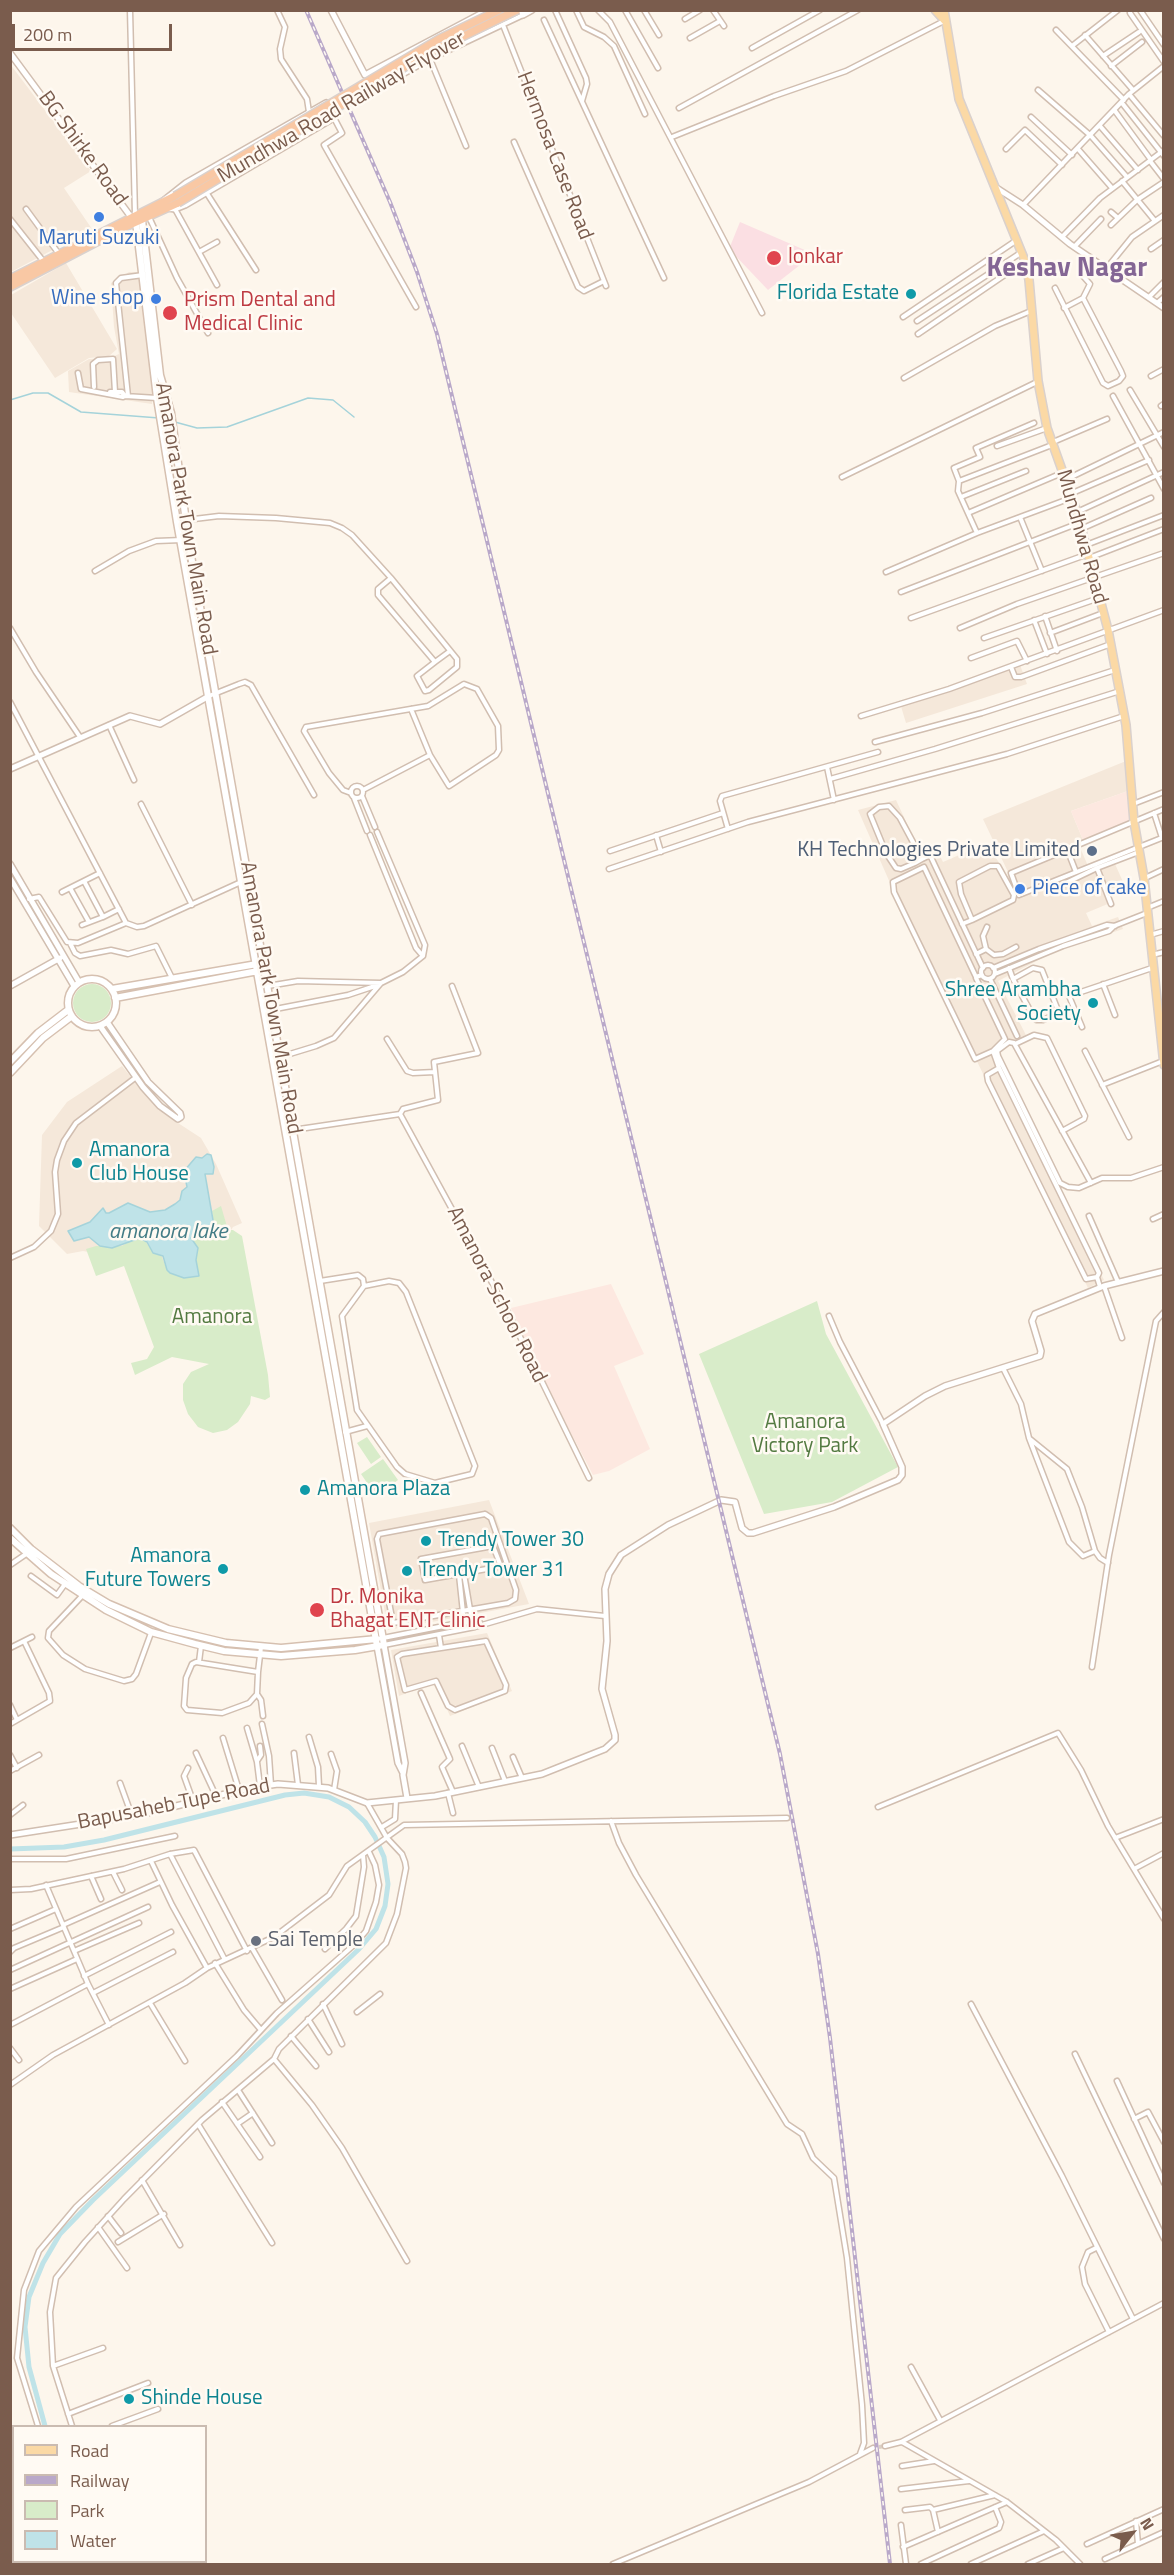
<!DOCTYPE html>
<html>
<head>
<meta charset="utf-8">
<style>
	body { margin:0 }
	#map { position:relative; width:1174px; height:2575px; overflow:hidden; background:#fdf6ec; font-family:"Titillium Web",sans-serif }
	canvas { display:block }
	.frame { position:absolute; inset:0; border:12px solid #7a5c4d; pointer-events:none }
	.legend { position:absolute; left:12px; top:2425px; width:195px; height:138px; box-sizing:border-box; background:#fffaf3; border:2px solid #cabbb1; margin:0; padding:8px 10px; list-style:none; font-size:18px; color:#7a5c4d }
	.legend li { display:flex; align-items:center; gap:12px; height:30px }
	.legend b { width:30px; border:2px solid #cabbb1 }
	.north { position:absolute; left:1102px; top:2503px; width:60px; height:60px; -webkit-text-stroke:4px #fffaf3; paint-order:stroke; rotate:59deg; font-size:16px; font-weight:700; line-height:24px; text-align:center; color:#7a5c4d }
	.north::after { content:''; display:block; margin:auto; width:21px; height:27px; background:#7a5c4d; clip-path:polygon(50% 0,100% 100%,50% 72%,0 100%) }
	.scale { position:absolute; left:12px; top:24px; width:160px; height:27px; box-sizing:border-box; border:3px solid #7a5c4d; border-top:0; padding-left:8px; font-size:18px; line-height:21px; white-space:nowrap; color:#7a5c4d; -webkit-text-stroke:4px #fffaf3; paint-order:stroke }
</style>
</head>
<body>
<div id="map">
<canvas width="1174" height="2575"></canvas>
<div class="frame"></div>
<ul class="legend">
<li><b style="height:8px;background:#fbd9a5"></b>Road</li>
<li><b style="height:8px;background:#b9a8c9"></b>Railway</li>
<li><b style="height:16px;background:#d8ecc9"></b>Park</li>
<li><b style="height:16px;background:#bfe3e8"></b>Water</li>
</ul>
<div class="north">N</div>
<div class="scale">200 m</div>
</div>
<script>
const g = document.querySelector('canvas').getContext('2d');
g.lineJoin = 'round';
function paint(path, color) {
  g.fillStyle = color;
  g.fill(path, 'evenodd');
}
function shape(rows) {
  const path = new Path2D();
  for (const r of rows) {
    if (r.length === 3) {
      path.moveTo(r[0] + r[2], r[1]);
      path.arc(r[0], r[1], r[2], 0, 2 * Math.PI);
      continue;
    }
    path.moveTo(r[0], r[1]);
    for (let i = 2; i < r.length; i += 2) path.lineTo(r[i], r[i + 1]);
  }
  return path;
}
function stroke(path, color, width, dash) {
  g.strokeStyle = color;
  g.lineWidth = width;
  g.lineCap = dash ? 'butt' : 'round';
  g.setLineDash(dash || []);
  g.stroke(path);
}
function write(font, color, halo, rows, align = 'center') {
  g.font = font + ' "Titillium Web",sans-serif';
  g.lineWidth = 5;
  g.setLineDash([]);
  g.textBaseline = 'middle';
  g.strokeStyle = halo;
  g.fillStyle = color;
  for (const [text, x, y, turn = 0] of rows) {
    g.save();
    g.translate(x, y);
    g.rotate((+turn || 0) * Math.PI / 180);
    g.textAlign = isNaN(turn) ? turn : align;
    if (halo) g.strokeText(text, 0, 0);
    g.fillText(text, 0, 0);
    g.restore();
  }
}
paint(shape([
	[10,64,91,171,64,188,92,229,11,272],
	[66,263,117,349,109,356,89,358,55,378,11,313,11,295],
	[129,272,142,272,153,389,152,404,69,392,68,371,89,359,110,358,119,354,114,327,111,283],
	[1019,662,1027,684,906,723,900,703],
	[1126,761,1128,791,1071,811,1083,840,1008,872,983,819],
	[896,800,920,852,935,846,943,862,987,843,1007,876,1079,845,1088,866,1119,853,1122,861,1115,864,1124,884,1105,891,1110,903,1086,913,1092,926,1118,917,1123,929,1056,951,998,981,1026,1035,993,1051,1104,1280,1088,1288,894,892,858,810],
	[122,1066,136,1083,175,1121,201,1138,216,1164,242,1223,233,1227,197,1283,104,1255,83,1251,67,1254,39,1226,42,1135,67,1102],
	[489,1500,529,1604,388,1630,369,1523],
	[487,1633,512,1691,450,1716,435,1682,399,1696,391,1650]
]), '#f5e8da');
paint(shape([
	[1128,791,1131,822,1083,840,1071,811],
	[611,1284,644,1354,614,1366,650,1449,609,1471,593,1475,543,1380,511,1308]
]), '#fde8e0');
paint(shape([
	[740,222,814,254,768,290,729,249]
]), '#fbdfe3');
paint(shape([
	[92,1003,19],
	[221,1206,228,1230,233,1230,242,1236,268,1375,270,1397,265,1400,251,1396,250,1404,238,1422,227,1430,213,1433,198,1427,188,1414,183,1400,183,1384,191,1372,209,1364,172,1357,135,1375,131,1363,147,1359,154,1347,124,1266,96,1276,86,1249,96,1246,122,1246,135,1238,144,1239,153,1253,161,1255,167,1270,196,1260,198,1248,191,1238,200,1228,209,1233,214,1226,212,1211],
	[817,1301,826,1334,898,1467,832,1502,764,1514,699,1354],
	[367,1437,381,1457,371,1464,357,1443],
	[383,1459,398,1480,376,1496,361,1474]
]), '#d8ecc9');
const water = shape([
	[207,1154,211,1155,214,1167,213,1174,205,1174,214,1226,209,1232,200,1228,191,1238,198,1248,196,1260,199,1276,184,1278,170,1273,167,1270,163,1256,153,1253,147,1242,140,1238,112,1248,100,1246,89,1237,74,1241,68,1231,90,1222,103,1208,106,1213,109,1213,128,1203,150,1212,165,1210,175,1204,180,1200,182,1191,187,1187,184,1171,196,1157,202,1158,207,1154]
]);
paint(water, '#bfe3e8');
stroke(water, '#a5d3da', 1.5);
stroke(shape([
	[10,400,33,393,48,393,81,412,159,418],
	[175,422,197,428,227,427,308,398,333,400,354,417]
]), '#a5d3da', 1.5);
stroke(shape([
	[10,1849,64,1847,104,1840,285,1795,304,1793,329,1797,349,1807,365,1822,375,1837,384,1857,388,1884,385,1906,376,1929,359,1949,93,2200,60,2234,43,2263,29,2297,25,2327,29,2367,45,2426],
	[86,2562,87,2564]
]), '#bfe3e8', 5);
stroke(shape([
	[873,2448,885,2446]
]), '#dcd0c4', 4, [4, 2]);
const minor = shape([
	[130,10,135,215],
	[277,10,285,27,280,49,281,59,307,99,309,112],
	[555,10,586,78,587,84,582,101],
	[576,10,584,27,604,37,614,46,645,114],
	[598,10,610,22,762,313],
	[625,10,658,68],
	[644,10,659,35],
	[713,10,724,26],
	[1140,10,1164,45],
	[1130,13,1164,62],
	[685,19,700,10],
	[544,20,664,278],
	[503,25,606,286],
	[1056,30,1124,100],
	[1085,35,1133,90],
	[690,38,720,21],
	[1072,46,1118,10],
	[752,48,820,10],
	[1103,56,1139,32],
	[430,59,466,146],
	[1111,66,1142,42],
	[377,89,430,59,523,15],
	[1038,90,1091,136,1127,177],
	[1129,94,1164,136],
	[1122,103,1164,156],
	[679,108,858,10],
	[1115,111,1151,160],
	[333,116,342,133,324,145,416,307],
	[1031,117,1072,155],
	[1100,126,1138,170],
	[672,137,774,96,846,71,944,21],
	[514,142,578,287,584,291,604,281],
	[1006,149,1025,130,1062,165],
	[1078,149,1112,188],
	[1150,161,1164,179],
	[1122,181,1155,221],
	[206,192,256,270],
	[1023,205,1129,94,1164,66],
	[26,209,59,254],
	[175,209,217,285],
	[1111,212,1118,218],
	[149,217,177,278,208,333],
	[10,219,44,262],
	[1111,225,1137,200,1164,182],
	[1062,237,1100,198,1164,150],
	[1075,246,1101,219],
	[1151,249,1164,240],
	[199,252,217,242],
	[1106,269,1132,237,1164,215],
	[1055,288,1103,383,1108,386,1119,381,1123,376,1121,371,1083,298,1090,284,1082,275,1082,271,1090,257],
	[1149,297,1164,282],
	[1157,303,1164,297],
	[1064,308,1083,298],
	[903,317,1017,240],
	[917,321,1022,252],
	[918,334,1025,261],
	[78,373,81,389,123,397,125,396],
	[1151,376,1164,369],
	[904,378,995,326,1031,311],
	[94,387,93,364,98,360,113,359,115,392],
	[1130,390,1164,447],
	[110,392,122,392,125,396,157,398],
	[128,396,116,283,121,278,143,275],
	[1113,396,1164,489],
	[1161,406,1164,404],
	[1053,442,1107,419],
	[997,446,1047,428],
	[842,477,1037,382],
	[1065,480,1164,432],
	[959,481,954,468,980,457,976,448,1034,423],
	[1070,494,1149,460],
	[961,497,1026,471],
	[1077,512,1164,472],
	[968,513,1062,473],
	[1020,517,1042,571],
	[186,520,219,516,276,518,330,523,342,528,352,535,391,578,457,659,457,667,429,690,425,691,417,676,435,662],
	[1081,529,1151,498],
	[977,533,958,491,959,481,1052,445],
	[1086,545,1164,515],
	[1089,558,1164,529],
	[95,571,129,551,156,541,182,540],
	[886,572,977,533,1071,498],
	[391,578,378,589,378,595,435,662,450,651],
	[901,592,1079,523],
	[1045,616,1057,651],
	[911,618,1088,554],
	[1034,620,1047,654],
	[10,628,36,672,80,737],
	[960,628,1017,604,1164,553],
	[1050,633,1103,613],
	[984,638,1099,598],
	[971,658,1017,641,1027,661],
	[1011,667,1015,677,1021,677,1111,644],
	[209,696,239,684,245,682,251,685,314,795],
	[10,702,126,923,137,927,144,926,241,882],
	[861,716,949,689,1164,610],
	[109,725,134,780],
	[875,742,982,713,1115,670],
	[827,767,834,800],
	[830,779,935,749,1120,691],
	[357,792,6],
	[363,790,430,755],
	[351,793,343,790,329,773,304,731,306,727,428,706,464,684,477,689,498,726,499,750,496,755,449,786,430,755,411,709],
	[362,796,375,827],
	[354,798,367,831],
	[141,804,192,905],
	[1133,804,1164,792],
	[1164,809,1011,873,1019,895,1164,837],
	[1154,813,1162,838],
	[728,829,720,801,722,796,878,752],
	[370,835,416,948,422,955],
	[656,835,661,852],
	[1067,849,1076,872],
	[610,851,723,813],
	[922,859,900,818,889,806,879,807,870,814,886,853,896,868,901,869,915,863,922,859,930,855,983,968],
	[1097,868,1111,904],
	[609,869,748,822,1007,754,1124,716],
	[1145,878,1164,869],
	[84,881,103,917,119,909],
	[70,888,89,922],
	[1049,891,1097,868,1139,852],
	[62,892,100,873],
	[29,899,39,897,67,942,78,943,126,923],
	[1147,908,1164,901],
	[962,924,972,920,1013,900,1014,895,998,866,990,866,959,882,961,894,972,920],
	[82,925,103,917],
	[1150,935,1164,931],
	[70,943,75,953,80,956,111,950,128,954,156,946,172,978],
	[986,949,983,936,987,927],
	[976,954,986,949,994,955,1003,954,1016,947],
	[1152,955,1164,952],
	[988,972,7],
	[993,968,1039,949,1107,925,1115,926],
	[1009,968,1013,979,1033,1016,1036,1020,1043,1020,1059,1013,1042,970,1033,968,1013,979],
	[995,974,1063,946,1109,931,1114,926,1147,913],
	[982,975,976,977,924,867,893,882,894,892,975,1059,993,1051],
	[976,978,1005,1039,993,1051,999,1068,1099,1273,1097,1277,1100,1287],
	[990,979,1017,1036],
	[1103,984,1115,1015],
	[268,986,298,981,381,983,403,972,423,956,425,945,377,832],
	[265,1011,348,995,378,985],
	[1082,1027,1069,996,1152,968],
	[387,1039,407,1071,413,1073,435,1072],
	[1015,1044,1034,1035,1047,1038,1085,1116,1084,1119,1062,1131],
	[1085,1051,1129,1137],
	[280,1057,316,1046,334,1038,381,983],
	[999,1068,987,1075,988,1081,1086,1279,1097,1277],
	[1102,1085,1163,1061],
	[400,1114,507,1310,589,1478],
	[286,1131,400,1114,403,1109,438,1100,434,1062,478,1053,452,986],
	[1091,1183,1014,1043,1009,1042,997,1051,998,1056,1060,1183,1068,1187,1079,1188,1102,1178,1131,1178,1164,1167],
	[1089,1216,1118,1282],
	[1153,1219,1164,1214],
	[10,1258,34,1247,51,1231,58,1214,55,1172,57,1160,64,1141,76,1123,135,1078],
	[320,1281,358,1275,363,1279,364,1286],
	[389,1281,399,1283,406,1292,475,1466,472,1474,435,1483,405,1474,397,1467,357,1410,342,1316,364,1286,389,1281],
	[1104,1286,1122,1338],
	[829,1316,840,1342,883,1424],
	[1003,1368,1021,1404,1029,1438,1069,1542,1083,1556,1095,1551],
	[345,1432,367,1426],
	[1030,1439,1067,1469,1082,1507,1095,1551,1100,1558,1108,1563],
	[485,1514,491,1518,516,1590,515,1599,508,1603,393,1623,377,1539,379,1534,485,1514],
	[493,1546,500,1564,498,1567,425,1580,421,1559,493,1546],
	[10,1565,29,1552],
	[464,1574,473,1627],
	[459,1575,464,1622],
	[31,1576,57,1595,65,1584],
	[82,1596,49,1631,48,1638,63,1655,85,1669,124,1681,132,1679,136,1674,151,1633],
	[439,1635,441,1648,402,1654,397,1657,405,1690,436,1681,448,1706,455,1710,505,1691,506,1685,486,1641,441,1648],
	[383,1638,464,1622,480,1623],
	[384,1645,475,1627,537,1609,605,1616],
	[10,1648,32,1637],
	[199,1662,201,1646],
	[1092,1667,1109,1555,1156,1321,1164,1312],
	[258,1672,257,1694,249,1703,222,1713,187,1710,184,1706,186,1678,192,1664,196,1662,258,1672,261,1647],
	[421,1693,450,1759,442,1767,453,1792],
	[257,1694,261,1700,263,1716],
	[10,1705,17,1720,10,1724],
	[17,1720,50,1701,49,1693,24,1641],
	[262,1724,269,1756,271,1785],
	[247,1728,257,1762,260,1786],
	[309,1737,318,1767,319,1786],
	[223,1738,239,1790],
	[462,1746,479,1787],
	[492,1748,505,1781],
	[196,1753,216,1796],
	[294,1753,298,1785],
	[331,1754,337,1771,334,1790],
	[10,1755,17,1768],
	[513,1757,522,1778],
	[257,1761,261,1755,260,1746],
	[188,1768,184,1776,193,1801],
	[10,1771,39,1755],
	[120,1783,132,1816],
	[448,1793,453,1813],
	[367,1803,387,1838,402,1854,405,1862,406,1868,397,1914,386,1943,279,2049,274,2059,312,2105,342,2148,407,2261],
	[878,1807,1058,1733,1081,1770,1108,1826,1164,1919],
	[10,1815,23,1805],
	[611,1821,619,1843,636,1875,787,2124,802,2134,813,2158,834,2178,847,2258,862,2405,864,2443,860,2454],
	[382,1827,395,1819,396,1800],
	[1115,1838,1164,1819],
	[170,1854,224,1958],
	[10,1859,66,1859,175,1836],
	[151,1861,172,1905,207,1968],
	[1134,1869,1164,1853],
	[113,1872,122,1890],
	[91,1876,101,1899],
	[46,1885,88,1984,109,2025],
	[10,1890,31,1889,124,1869,170,1854,194,1850,247,1951],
	[63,1925,160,1882],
	[10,1929,56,1909],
	[252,1948,282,2000],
	[325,1949,346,1929,356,1916,364,1867,363,1855],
	[74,1951,139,1923],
	[10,1952,14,1948,64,1927],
	[215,1963,244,2010,261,2030],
	[10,1970,148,1907],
	[84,1976,171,1932],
	[10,1989,77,1959],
	[93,1993,173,1952],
	[150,2003,185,2061],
	[323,2004,342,2044],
	[971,2004,1062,2176,1133,2319],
	[357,2012,380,1994],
	[308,2019,329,2052],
	[10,2025,88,1984],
	[291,2036,316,2066],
	[10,2048,19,2060],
	[1075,2054,1164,2239],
	[1117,2081,1164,2183],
	[10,2085,53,2055,185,1983,207,1968,274,1937,329,1895,347,1866,404,1825,787,1818],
	[238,2090,272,2143],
	[222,2102,260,2157],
	[1134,2119,1148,2112,1164,2142],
	[198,2124,272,2243],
	[237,2124,253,2113],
	[142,2180,180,2245],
	[108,2216,121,2233],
	[98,2227,127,2268],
	[118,2242,164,2214],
	[1096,2248,1088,2252,1082,2267,1085,2284,1109,2332],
	[53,2366,103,2348],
	[911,2367,940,2420],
	[68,2414,148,2383],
	[38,2426,17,2358,24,2290,39,2251,76,2207,237,2056,277,2013,355,1944,366,1931,376,1902,379,1885,375,1865,369,1852],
	[72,2426,53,2366,50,2312,56,2278,85,2242,124,2199,202,2120,274,2059],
	[112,2426,158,2409],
	[902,2442,1007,2502,1056,2540,1080,2564],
	[885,2446,901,2442,1164,2303],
	[902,2466,934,2461],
	[901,2489,969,2481],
	[905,2510,930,2507,933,2510,995,2495],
	[933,2510,938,2532],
	[10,2512,14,2511],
	[1136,2521,1138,2544],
	[901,2525,906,2564],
	[10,2533,14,2531],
	[1087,2544,1164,2509],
	[903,2547,1007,2502],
	[1105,2559,1164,2532],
	[77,2562,78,2564],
	[134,2562,136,2564],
	[17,2564,24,2562],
	[57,2564,59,2564],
	[613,2564,809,2482,873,2448],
	[921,2564,999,2528,1001,2522,995,2507],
	[971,2564,1044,2531],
	[1028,2564,1064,2548]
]);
const tertiary = shape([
	[331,10,365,75,488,10],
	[521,10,523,15,532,10],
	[10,53,131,217],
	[995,187,1023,205,1070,244,1164,308],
	[162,202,186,183,326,103,333,116,330,120,185,205,175,209,168,208],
	[10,769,130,716,160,724,209,696],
	[10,864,79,982],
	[10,878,74,986],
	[10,986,60,958],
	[100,1026,143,1087,160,1106,178,1119,181,1117,180,1113,148,1082,107,1022],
	[384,1645,405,1763,403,1775,407,1798],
	[377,1646,398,1763,403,1773],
	[10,1835,139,1815,250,1788,278,1784,328,1788,367,1803,435,1796,542,1774,605,1749,615,1740,615,1735,602,1689,607,1641,605,1589,609,1574,621,1555,668,1525,721,1500,735,1502,742,1528,748,1533,753,1533,834,1507,898,1480,902,1475,902,1467,883,1424,925,1396,945,1386,1040,1356,1041,1351,1032,1321,1035,1314,1104,1286,1164,1271]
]);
const secondary = shape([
	[136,222,157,398,177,522,377,1646],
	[92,1003,24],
	[112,989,257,964],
	[115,998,258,971],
	[10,1062,38,1033,68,1010],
	[10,1073,43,1038,72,1016],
	[10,1528,31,1549,79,1586,109,1604,168,1629,226,1643,281,1648,377,1639],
	[10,1538,51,1574,106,1610,151,1632,195,1644,224,1651,281,1656,355,1650,384,1645,190,550,171,413,160,375,142,220]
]);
const primary = shape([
	[935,10,945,21],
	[944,10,959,99,1025,261,1029,280,1038,381,1047,428,1077,512,1108,630,1126,725,1134,822,1144,878,1164,1065]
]);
const trunk = shape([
	[10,279,175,196],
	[10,287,125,227,178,203]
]);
stroke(minor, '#d1beb0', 7);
stroke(tertiary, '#d1beb0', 8);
stroke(secondary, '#d6c0b0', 9);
stroke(primary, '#dad1cd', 10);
stroke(trunk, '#dad1cd', 10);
stroke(minor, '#fff', 4);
stroke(tertiary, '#fff', 5);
stroke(secondary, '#fff', 6);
stroke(primary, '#fbd9a5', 7);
stroke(trunk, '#f9c8a4', 7);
const rail = shape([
	[306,10,390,202,417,272,437,334,780,1754,818,1954,830,2038,890,2564]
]);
stroke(rail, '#b9a8c9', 4);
stroke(rail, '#fffaf3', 1.5, [4.5]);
const trunkBridge = shape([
	[175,196,439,39,499,10],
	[178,203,425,55,517,10]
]);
stroke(trunkBridge, '#dad1cd', 10, []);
stroke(trunkBridge, '#f9c8a4', 7);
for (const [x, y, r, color] of [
	[99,217,6,"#3f7fe0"],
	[774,258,8,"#e0444e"],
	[911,294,6,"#0f9aa8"],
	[156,299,6,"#3f7fe0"],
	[170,313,8,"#e0444e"],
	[1092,851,6,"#5c6f8a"],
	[1020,889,6,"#3f7fe0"],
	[1093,1003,6,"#0f9aa8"],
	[77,1163,6,"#0f9aa8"],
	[305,1490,6,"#0f9aa8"],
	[426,1541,6,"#0f9aa8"],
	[223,1569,6,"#0f9aa8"],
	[407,1571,6,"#0f9aa8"],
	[317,1610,8,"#e0444e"],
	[256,1941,6,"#6b7280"],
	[129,2399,6,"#0f9aa8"]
]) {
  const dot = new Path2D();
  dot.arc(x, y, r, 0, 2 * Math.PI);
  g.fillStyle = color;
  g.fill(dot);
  stroke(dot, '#fffaf3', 2);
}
write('21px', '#7a5c4d', '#fffaf3', [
	["Mundhwa Road Railway Flyover",342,108,-30],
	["BG Shirke Road",82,149,54],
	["Hermosa Case Road",554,156,69],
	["Amanora Park Town Main Road",185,519,80],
	["Mundhwa Road",1081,537,74],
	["Amanora Park Town Main Road",270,998,80],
	["Amanora School Road",496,1295,63],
	["Bapusaheb Tupe Road",174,1805,-11]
]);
write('21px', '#366cbe', '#fffaf3', [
	["Maruti Suzuki",99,239],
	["Wine shop",144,299,"right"],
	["Piece of cake",1032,889,"left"]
]);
write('21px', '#be3a42', '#fffaf3', [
	["lonkar",788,258],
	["Prism Dental and",184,301],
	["Medical Clinic",184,325],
	["Dr. Monika",330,1598],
	["Bhagat ENT Clinic",330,1622]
], 'left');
write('21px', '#0d838f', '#fffaf3', [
	["Florida Estate",899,294,"right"],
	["Shree Arambha",1081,991,"right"],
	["Society",1081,1015,"right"],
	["Amanora",89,1151],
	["Club House",89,1175],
	["Amanora Plaza",317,1490],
	["Trendy Tower 30",438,1541],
	["Amanora",211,1557,"right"],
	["Future Towers",211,1581,"right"],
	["Trendy Tower 31",419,1571],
	["Shinde House",141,2399]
], 'left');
write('21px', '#4e5e75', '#fffaf3', [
	["KH Technologies Private Limited",1080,851]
], 'right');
write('21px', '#537a41', '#fffaf3', [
	["Amanora",212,1318],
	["Amanora",805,1423],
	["Victory Park",805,1447]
]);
write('21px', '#5b616d', '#fffaf3', [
	["Sai Temple",268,1941]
], 'left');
write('italic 22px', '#437c86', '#fffaf3', [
	["amanora lake",168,1233]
]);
write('bold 27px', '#846695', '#fffaf3', [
	["Keshav Nagar",1067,269]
]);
</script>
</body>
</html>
